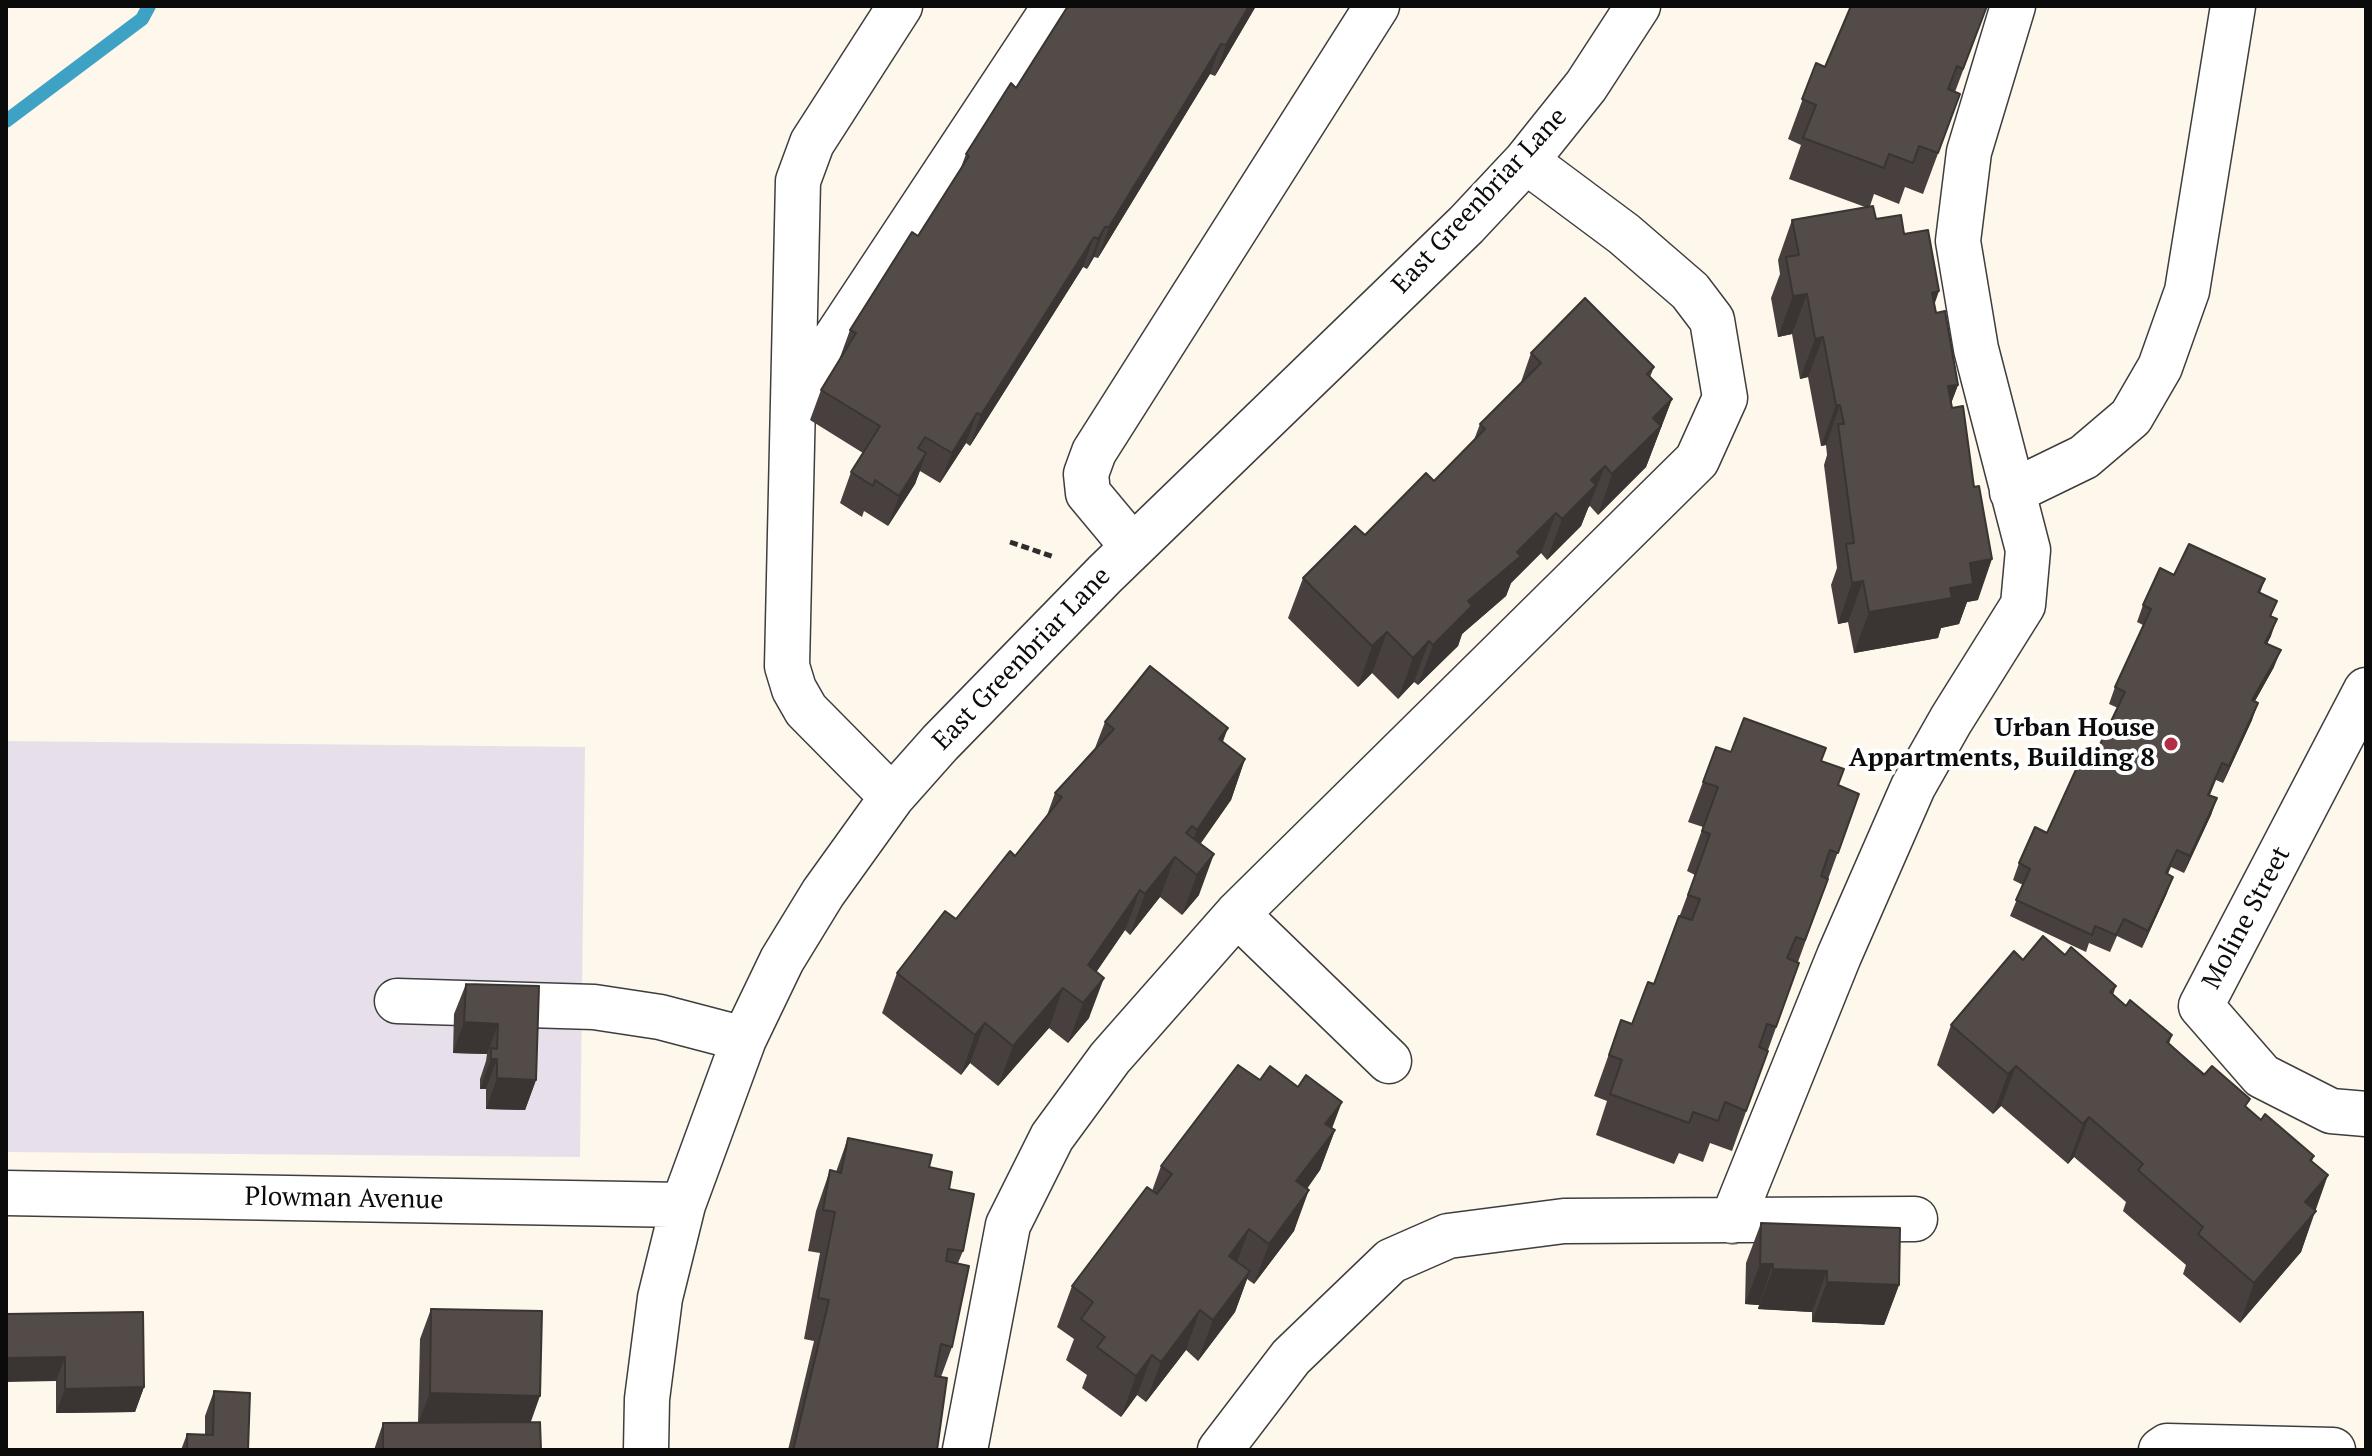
<!DOCTYPE html>
<html>
<head>
<meta charset="utf-8">
<style>
	body { margin:0 }
	#map { position:relative; width:2372px; height:1456px; overflow:hidden; background:#fef7eb; font-family:"PT Serif",serif }
	canvas { display:block }
	.frame { position:absolute; inset:0; border:8px solid #0b0b0b; pointer-events:none }
</style>
</head>
<body>
<div id="map">
<canvas width="2372" height="1456"></canvas>
<div class="frame"></div>
</div>
<script>
const g = document.querySelector('canvas').getContext('2d');
g.lineJoin = 'round';
function paint(path, color) {
  g.fillStyle = color;
  g.fill(path, 'evenodd');
}
function shape(rows) {
  const path = new Path2D();
  for (const r of rows) {
    path.moveTo(r[0], r[1]);
    for (let i = 2; i < r.length; i += 2) path.lineTo(r[i], r[i + 1]);
  }
  return path;
}
function stroke(path, color, width, dash) {
  g.strokeStyle = color;
  g.lineWidth = width;
  g.lineCap = dash ? 'butt' : 'round';
  g.setLineDash(dash || []);
  g.stroke(path);
}
function write(font, color, halo, rows, align = 'center') {
  g.font = font + ' "PT Serif",serif';
  g.lineWidth = 8;
  g.setLineDash([]);
  g.textBaseline = 'middle';
  g.strokeStyle = halo;
  g.fillStyle = color;
  for (const [text, x, y, turn = 0] of rows) {
    g.save();
    g.translate(x, y);
    g.rotate((+turn || 0) * Math.PI / 180);
    g.textAlign = isNaN(turn) ? turn : align;
    if (halo) g.strokeText(text, 0, 0);
    g.fillText(text, 0, 0);
    g.restore();
  }
}
paint(shape([
	[6,741,585,747,580,1157,6,1152]
]), '#e7e0ea');
stroke(shape([
	[6,121,142,19,149,6]
]), '#3ea2c4', 14);
const minor = shape([
	[794,401,1055,6],
	[2012,492,2084,457,2131,417,2160,367,2187,291,2233,6],
	[1133,547,1088,493,1086,474,1094,452,1377,6],
	[2366,690,2201,1006,2262,1076,2331,1111,2366,1114],
	[892,797,806,710,794,689,787,666,798,181,812,143,900,6],
	[1237,914,1389,1061],
	[397,1001,594,1007,660,1017,744,1039],
	[6,1193,683,1205],
	[1732,1221,1839,956,1913,787,1951,720,2023,605,2028,550,1976,349,1958,241,1969,152,2013,6],
	[646,1450,647,1399,660,1298,683,1205,744,1039,782,960,823,893,892,797,940,743,1105,574,1466,225,1526,161,1586,86,1638,6],
	[965,1450,1008,1225,1052,1137,1110,1058,1237,914,1697,460,1725,398,1712,320,1690,291,1624,234,1526,161],
	[1220,1450,1291,1357,1391,1261,1448,1236,1564,1221,1915,1219],
	[2161,1450,2167,1446,2333,1450]
]);
stroke(minor, '#3e3e3e', 47);
stroke(shape([
	[1010,542,1054,557]
]), '#2d2d2d', 5, [8, 4]);
stroke(minor, '#fff', 44);
paint(shape([
	[1068,6,1256,6,1215,76,1210,74,1098,258,1094,257,1087,269,1083,267,970,446,966,443,940,483,920,471,915,484,888,526,864,511,862,517,840,503,851,472,863,453,810,420,821,390,839,360,850,330,918,236,960,170,966,154,1016,88],
	[1987,6,1955,92,1960,94,1923,194,1905,187,1899,204,1874,194,1870,206,1876,219,1904,234,1934,305,1958,385,1951,403,1978,600,1967,602,1959,624,1941,628,1938,638,1854,653,1848,622,1838,624,1831,585,1837,568,1824,465,1827,455,1826,445,1821,446,1808,377,1800,379,1792,334,1778,337,1771,298,1780,274,1778,260,1792,220,1865,207,1789,179,1801,145,1788,139,1816,63,1825,67],
	[1531,353,1654,367,1650,377,1672,399,1646,467,1598,515,1590,506,1588,508,1581,526,1547,560,1541,553,1511,583,1506,596,1462,634,1458,646,1418,685,1414,682,1398,699,1372,673,1358,687,1288,618,1303,578,1365,535,1434,481,1474,440,1480,424,1520,385],
	[2174,575,2265,579,2260,593,2272,617,2271,636,2267,644,2274,667,2255,701,2252,720,2223,783,2216,780,2210,795,2217,798,2211,815,2184,873,2171,867,2168,874,2167,893,2142,948,2117,936,2110,952,2089,943,2086,952,2010,916,2023,885,2013,880,2019,863,2047,833,2094,757,2118,708,2109,704,2115,687,2143,625,2137,622,2143,605],
	[1105,722,1223,742,1245,759,1231,800,1200,844,1199,895,1182,915,1160,897,1130,935,1125,930,1096,972,1089,1018,1068,1043,1049,1028,998,1086,970,1063,961,1075,882,1013,897,973,956,919,1015,856,1046,818,1055,793,1095,748],
	[1716,747,1731,752,1821,761,1838,785,1859,794,1798,962,1799,963,1732,1151,1710,1143,1703,1162,1679,1153,1674,1164,1596,1135,1607,1101,1594,1096,1621,1020,1632,1024,1654,984,1695,875,1687,871,1703,827,1688,822],
	[2065,955,2116,986,2113,995,2126,1006,2172,1035,2169,1044,2261,1120,2314,1156,2312,1161,2315,1210,2301,1252,2240,1323,2183,1274,2186,1265,2123,1211,2126,1202,2074,1157,2068,1164,2001,1106,1993,1114,1937,1065,1951,1025,2023,960],
	[466,984,539,986,536,1080,525,1110,486,1109,486,1089,480,1089,480,1079,486,1061,487,1054,453,1053,454,1014],
	[1260,1080,1335,1130,1320,1170,1307,1189,1294,1231,1254,1284,1247,1279,1235,1312,1198,1361,1186,1350,1146,1402,1137,1395,1121,1417,1082,1388,1087,1375,1066,1360,1074,1339,1057,1327,1072,1286,1152,1191,1161,1166],
	[848,1138,929,1167,949,1189,963,1251,958,1263,952,1347,941,1377,937,1450,788,1450,814,1341,804,1339,820,1253,808,1251,816,1211,830,1170,836,1172],
	[1761,1223,1899,1285,1884,1325,1812,1322,1812,1312,1758,1309,1759,1305,1745,1304,1746,1263],
	[431,1309,531,1422,541,1450,374,1450,383,1423,418,1423,420,1339],
	[6,1314,144,1387,135,1412,56,1413,56,1381],
	[214,1391,248,1450,181,1450,187,1434,205,1434,205,1416]
]), '#47403e');
paint(shape([
	[1249,6,1256,6,1215,76,1226,45],
	[1221,44,1210,74,1098,258,1109,227],
	[1105,227,1094,257,1087,269,1098,239],
	[1094,237,1083,267,970,446,981,415],
	[1939,291,1925,332,1932,293],
	[1807,294,1792,334,1778,337,1793,296],
	[1823,337,1808,377,1800,379,1815,339],
	[1958,385,1943,425,1948,386],
	[1672,399,1646,467,1598,515,1612,474,1653,418],
	[1836,405,1840,405,1826,445,1821,446],
	[977,413,966,443,940,483,952,453],
	[926,453,915,484,888,526,899,496],
	[1605,466,1581,526,1547,560,1562,519,1591,480],
	[1556,513,1541,553,1511,583,1506,596,1462,634,1458,646,1418,685,1433,645,1468,601],
	[1992,559,1978,600,1967,602,1959,624,1941,628,1938,638,1854,653,1869,612,1970,563],
	[1863,581,1848,622,1838,624,1852,583],
	[2277,619,2271,636,2258,660,2265,643],
	[1387,632,1372,673,1358,687,1372,646],
	[1429,641,1414,682,1398,699,1413,658],
	[2281,650,2274,667,2246,717,2252,700],
	[2258,703,2252,720,2223,783,2229,766],
	[1228,728,1213,768,1219,739],
	[1245,759,1231,800,1185,866,1184,865,1197,830],
	[2217,798,2211,815,2184,873,2190,856],
	[1214,854,1199,895,1182,915,1197,875],
	[1175,857,1160,897,1130,935,1145,894],
	[2173,877,2167,893,2142,948,2148,931],
	[1140,890,1125,930,1078,999,1088,965],
	[1104,978,1089,1018,1068,1043,1083,1003],
	[1063,988,1049,1028,998,1086,1013,1046],
	[464,1022,498,1024,487,1054,453,1053],
	[985,1023,970,1063,961,1075,975,1035],
	[491,1059,497,1059,486,1089,480,1089],
	[2016,1066,2001,1106,1993,1114,2008,1074],
	[497,1078,536,1080,525,1110,486,1109],
	[1342,1102,1328,1139,1335,1130,1320,1170,1282,1222,1296,1181,1325,1124],
	[2089,1117,2074,1157,2068,1164,2083,1124],
	[2328,1175,2301,1252,2240,1323,2254,1283,2305,1202],
	[1309,1190,1294,1231,1254,1284,1269,1244],
	[1249,1229,1234,1270,1229,1256],
	[1760,1264,1773,1264,1759,1305,1745,1304],
	[1773,1269,1827,1271,1812,1312,1758,1309],
	[1250,1271,1235,1312,1198,1361,1213,1320],
	[1827,1282,1899,1285,1884,1325,1812,1322],
	[1200,1310,1186,1350,1146,1402,1161,1362],
	[1152,1355,1137,1395,1121,1417,1136,1376],
	[65,1357,56,1381,6,1382,6,1358],
	[144,1387,135,1412,56,1413,65,1389],
	[430,1393,540,1396,529,1427,418,1424]
]), '#3a3432');
const building = shape([
	[1068,6,1249,6,1226,45,1221,44,1109,227,1105,227,1098,239,1094,237,981,415,977,413,952,453,925,437,918,448,926,453,899,496,875,480,873,486,851,472,880,426,821,390,856,333,850,330,912,232,918,236,969,156,966,154,1011,83,1016,88,1068,6],
	[1851,6,1987,6,1963,69,1957,66,1948,89,1960,94,1938,153,1919,146,1913,163,1889,154,1884,168,1803,138,1816,105,1802,99,1816,63,1825,67,1851,6],
	[1873,206,1876,219,1901,215,1904,234,1928,230,1939,291,1932,293,1936,313,1945,311,1958,385,1948,386,1952,408,1963,406,1974,487,1979,486,1992,559,1970,563,1973,584,1950,588,1952,598,1869,612,1863,581,1852,583,1846,544,1854,543,1838,424,1844,424,1840,405,1836,405,1823,337,1815,339,1807,294,1793,296,1786,257,1799,255,1792,220,1873,206],
	[1585,298,1654,367,1647,374,1672,399,1653,418,1661,426,1612,474,1605,466,1591,480,1596,485,1562,519,1556,513,1517,552,1521,556,1468,601,1472,606,1433,645,1429,641,1413,658,1387,632,1372,646,1303,578,1355,526,1365,535,1426,473,1434,481,1485,429,1480,424,1541,363,1531,353,1585,298],
	[2189,544,2265,579,2258,592,2277,601,2270,616,2277,619,2265,643,2281,650,2252,700,2258,703,2229,766,2222,763,2208,795,2217,798,2190,856,2177,850,2166,873,2173,877,2148,931,2124,919,2116,935,2095,926,2092,935,2016,900,2030,869,2019,863,2035,827,2047,833,2084,752,2094,757,2125,692,2115,687,2151,609,2143,605,2160,568,2174,575,2189,544],
	[1150,666,1228,728,1219,739,1245,759,1197,830,1192,826,1186,833,1214,854,1197,875,1175,857,1145,894,1140,890,1088,965,1104,978,1083,1003,1063,988,1013,1046,985,1023,975,1035,897,973,945,911,956,919,1010,851,1015,856,1062,797,1055,793,1114,729,1105,722,1150,666],
	[1744,718,1826,748,1821,761,1844,769,1838,785,1859,794,1838,853,1830,850,1821,876,1828,879,1805,940,1796,937,1787,958,1799,963,1776,1027,1767,1024,1759,1047,1768,1051,1746,1111,1725,1102,1718,1121,1693,1112,1689,1123,1610,1094,1622,1060,1609,1055,1621,1020,1632,1024,1648,982,1654,984,1679,916,1692,920,1700,899,1688,895,1710,834,1702,831,1718,787,1703,782,1716,747,1731,752,1744,718],
	[2043,936,2065,955,2071,947,2116,986,2110,992,2126,1006,2130,1000,2172,1035,2167,1042,2204,1075,2212,1066,2250,1099,2245,1106,2261,1120,2265,1114,2314,1156,2310,1160,2328,1175,2305,1202,2316,1211,2254,1283,2198,1234,2203,1227,2138,1170,2143,1164,2089,1117,2083,1124,2016,1066,2008,1074,1951,1025,2014,951,2023,960,2043,936],
	[466,984,539,986,536,1080,497,1078,497,1059,491,1059,491,1048,497,1049,498,1024,464,1022,466,984],
	[1238,1065,1260,1080,1270,1066,1298,1087,1306,1075,1342,1102,1325,1124,1335,1130,1296,1181,1309,1190,1269,1244,1249,1229,1229,1256,1250,1271,1213,1320,1200,1310,1161,1362,1152,1355,1136,1376,1097,1347,1105,1337,1081,1319,1093,1302,1072,1286,1147,1187,1157,1194,1172,1174,1161,1166,1238,1065],
	[848,1138,932,1155,929,1167,952,1172,949,1189,974,1194,963,1251,948,1249,946,1261,969,1266,952,1347,941,1344,935,1376,947,1378,937,1450,793,1450,829,1300,818,1298,835,1212,823,1210,830,1170,841,1173,848,1138],
	[1761,1223,1900,1228,1899,1285,1827,1282,1827,1271,1773,1269,1773,1264,1760,1264,1761,1223],
	[431,1309,542,1311,540,1396,430,1393,431,1309],
	[143,1312,144,1387,65,1389,65,1357,6,1358,6,1314,143,1312],
	[214,1391,250,1393,248,1450,187,1450,187,1434,213,1435,214,1391],
	[540,1422,541,1450,383,1450,383,1423,540,1422]
]);
paint(building, '#534b48');
stroke(building, '#3a3432', 2);
for (const [x, y, r, color] of [
	[2171,744,8,"#b22d46"]
]) {
  const dot = new Path2D();
  dot.arc(x, y, r, 0, 2 * Math.PI);
  g.fillStyle = color;
  g.fill(dot);
  stroke(dot, '#fff', 3);
}
write('26px', '#0b0b0b', '#fff', [
	["East Greenbriar Lane",1480,201,-47],
	["East Greenbriar Lane",1022,659,-46],
	["Moline Street",2247,918,-62],
	["Plowman Avenue",344,1199,1]
]);
write('bold 26px', '#0b0b0b', '#fff', [
	["Urban House",2155,729],
	["Appartments, Building 8",2155,759]
], 'right');
</script>
</body>
</html>
